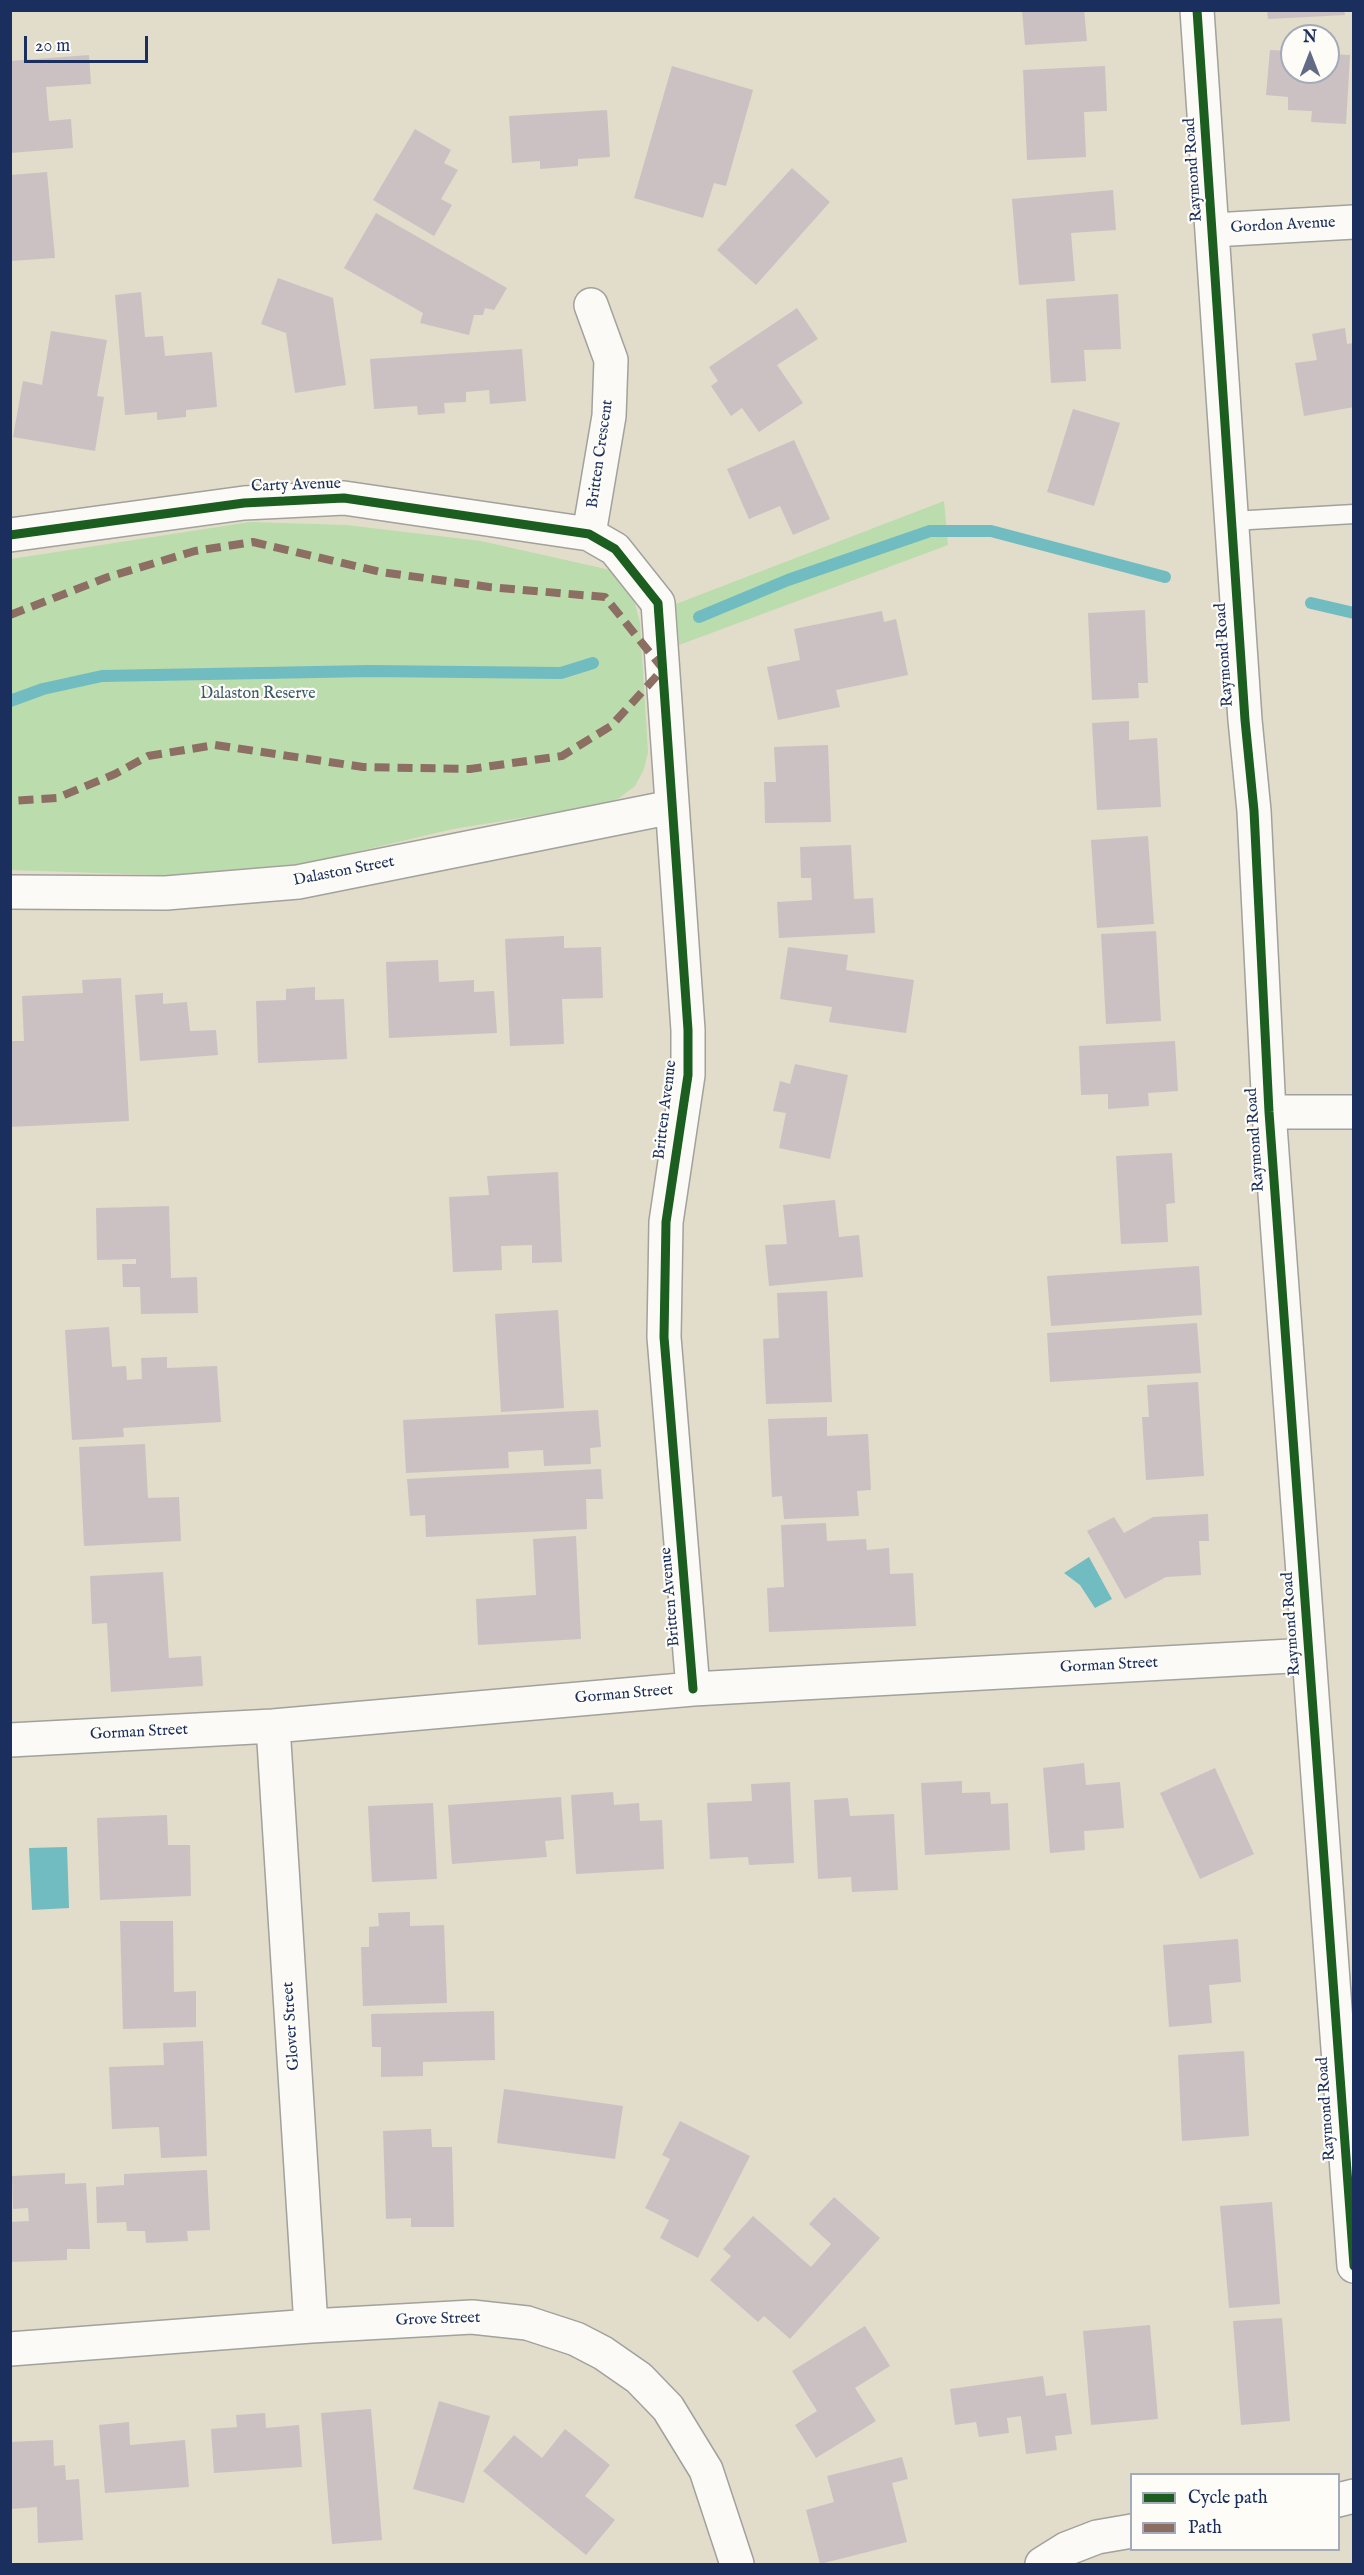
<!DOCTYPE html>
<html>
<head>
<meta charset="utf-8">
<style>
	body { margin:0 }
	#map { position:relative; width:1364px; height:2575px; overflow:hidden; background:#e2dcca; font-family:"IM FELL English",serif }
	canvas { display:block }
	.frame { position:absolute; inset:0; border:12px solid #1b2f5e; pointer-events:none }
	.legend { position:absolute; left:1130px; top:2473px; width:210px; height:78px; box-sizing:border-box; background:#fdfcf7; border:2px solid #a3aaba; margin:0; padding:8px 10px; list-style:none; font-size:18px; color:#1b2f5e }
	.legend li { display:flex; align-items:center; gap:12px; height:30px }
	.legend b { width:30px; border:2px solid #a3aaba }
	.north { position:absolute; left:1280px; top:24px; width:60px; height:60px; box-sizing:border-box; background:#fdfcf7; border:2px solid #a3aaba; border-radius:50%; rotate:0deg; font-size:16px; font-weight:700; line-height:24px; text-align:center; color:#1b2f5e }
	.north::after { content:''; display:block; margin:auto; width:21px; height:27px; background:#616c84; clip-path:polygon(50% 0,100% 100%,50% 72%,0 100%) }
	.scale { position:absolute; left:24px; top:36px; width:124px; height:27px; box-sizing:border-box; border:3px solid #1b2f5e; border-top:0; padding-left:8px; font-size:18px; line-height:21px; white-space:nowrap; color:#1b2f5e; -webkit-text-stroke:4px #fdfcf7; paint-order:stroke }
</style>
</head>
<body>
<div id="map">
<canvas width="1364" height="2575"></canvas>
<div class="frame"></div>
<ul class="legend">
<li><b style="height:8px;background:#1b5e20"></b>Cycle path</li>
<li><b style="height:8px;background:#8d6e63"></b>Path</li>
</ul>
<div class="north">N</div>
<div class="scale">20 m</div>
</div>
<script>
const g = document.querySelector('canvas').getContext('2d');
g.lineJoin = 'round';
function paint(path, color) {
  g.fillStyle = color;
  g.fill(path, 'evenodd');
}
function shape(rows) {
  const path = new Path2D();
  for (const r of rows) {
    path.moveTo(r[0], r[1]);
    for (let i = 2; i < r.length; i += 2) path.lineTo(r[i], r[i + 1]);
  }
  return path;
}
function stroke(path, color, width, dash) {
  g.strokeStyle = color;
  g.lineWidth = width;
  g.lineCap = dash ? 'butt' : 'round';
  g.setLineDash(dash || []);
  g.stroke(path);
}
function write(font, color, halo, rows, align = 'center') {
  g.font = font + ' "IM FELL English",serif';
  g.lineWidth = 4.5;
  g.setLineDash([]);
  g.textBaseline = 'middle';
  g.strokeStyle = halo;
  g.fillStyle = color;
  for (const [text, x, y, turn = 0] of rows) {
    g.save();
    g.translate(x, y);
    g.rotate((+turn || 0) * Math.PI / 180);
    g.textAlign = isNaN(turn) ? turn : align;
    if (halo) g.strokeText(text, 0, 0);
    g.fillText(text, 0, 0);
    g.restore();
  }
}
paint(shape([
	[944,501,948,545,679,645,676,604],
	[250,522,346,525,481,541,610,570,622,582,634,600,640,623,648,752,644,769,635,786,619,798,601,805,453,829,313,862,188,876,11,870,11,559]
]), '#bbdcac');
paint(shape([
	[1089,1557,1112,1599,1095,1608,1080,1585,1064,1573],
	[67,1847,69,1908,32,1910,29,1848]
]), '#71bcc0');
stroke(shape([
	[1311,603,1354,613],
	[699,617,788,580,930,531,991,531,1165,577],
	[10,701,43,689,102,676,370,671,561,673,593,663]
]), '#71bcc0', 12);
paint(shape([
	[1022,10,1084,10,1087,41,1025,45],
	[1267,10,1344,10,1345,15,1268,19],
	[1270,50,1292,51,1292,72,1328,72,1328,54,1350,55,1346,124,1311,122,1312,111,1288,110,1288,97,1266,95],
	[89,55,91,84,46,87,49,121,71,119,73,148,10,153,10,61],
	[672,66,753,90,726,186,714,183,703,218,634,198],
	[1105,66,1107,111,1084,112,1086,157,1027,160,1023,70],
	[607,110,610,157,578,159,578,166,540,169,540,161,512,163,509,116],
	[415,129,451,150,444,163,458,170,441,199,452,205,434,236,373,200],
	[792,168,830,202,756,285,717,250],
	[47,172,55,258,10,261,10,175],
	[1113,190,1116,230,1071,233,1075,281,1019,285,1012,199],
	[376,213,507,288,494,310,485,308,483,315,474,315,469,335,420,323,423,313,344,268],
	[278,278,333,298,346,385,295,393,286,333,261,324],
	[141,292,145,337,163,336,165,356,212,352,217,407,186,410,186,417,157,420,157,412,125,415,115,295],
	[1118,294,1121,349,1084,350,1086,381,1051,383,1046,299],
	[797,308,818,339,777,365,803,403,759,432,742,408,731,416,711,386,718,381,709,367],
	[1345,328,1347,344,1354,343,1354,407,1304,416,1295,363,1317,360,1312,334],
	[51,331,107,340,97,396,104,397,95,451,13,437,23,381,42,385],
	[522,349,526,401,490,404,489,390,466,392,466,402,444,403,445,413,418,415,417,406,374,409,370,359],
	[1073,409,1120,423,1094,506,1047,492],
	[794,440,830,519,793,535,780,506,749,519,727,469],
	[1145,610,1148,683,1138,683,1139,698,1092,700,1088,613],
	[882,611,884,622,896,619,908,675,836,690,840,707,778,720,767,667,800,660,794,629],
	[1129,721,1129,740,1157,738,1161,807,1097,810,1092,723],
	[828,745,831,822,765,823,764,782,776,782,774,747],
	[1148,836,1154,924,1097,928,1091,840],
	[851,845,854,899,873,898,875,933,779,938,777,902,812,900,811,878,801,878,800,847],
	[1156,931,1161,1021,1106,1024,1101,934],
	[564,936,564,948,601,947,603,998,562,999,564,1044,510,1046,505,939],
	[788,947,848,955,846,970,914,980,906,1033,829,1022,832,1007,780,999],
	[438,960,439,982,474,980,474,992,494,991,497,1033,389,1038,386,962],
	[121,978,129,1121,10,1127,10,1041,24,1041,22,996,83,993,82,980],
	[315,987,315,1000,344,999,347,1059,258,1063,256,1001,286,1000,286,989],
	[163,993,163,1004,187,1002,190,1031,216,1030,218,1055,140,1061,135,995],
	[1175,1041,1178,1091,1148,1093,1149,1106,1108,1109,1108,1094,1081,1095,1079,1046],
	[795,1064,848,1075,830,1159,779,1148,786,1113,773,1111,780,1081,790,1084],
	[1172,1153,1175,1203,1166,1204,1168,1242,1121,1244,1116,1156],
	[558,1172,562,1262,532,1263,532,1245,501,1246,502,1270,453,1272,449,1197,489,1195,487,1176],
	[835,1200,839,1237,859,1235,863,1277,769,1286,765,1245,787,1244,783,1205],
	[169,1206,171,1278,197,1277,198,1313,141,1314,140,1287,123,1287,122,1264,136,1264,136,1259,97,1260,96,1208],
	[1199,1266,1202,1315,1051,1326,1047,1276],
	[827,1291,832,1402,766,1404,763,1339,779,1338,777,1293],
	[558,1310,564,1408,501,1412,495,1314],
	[1197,1323,1201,1373,1050,1382,1047,1333],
	[109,1327,112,1367,126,1366,127,1380,142,1379,141,1358,167,1357,167,1368,217,1366,221,1422,123,1428,124,1437,72,1440,65,1330],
	[1198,1382,1204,1476,1146,1480,1142,1417,1149,1417,1147,1385],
	[598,1410,601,1447,590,1448,591,1464,544,1466,543,1450,508,1452,509,1468,406,1473,403,1420],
	[827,1417,827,1436,868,1434,871,1490,857,1491,859,1516,784,1519,782,1496,772,1497,768,1419],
	[145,1444,148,1498,179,1497,181,1541,84,1546,79,1447],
	[601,1469,603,1499,586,1499,587,1529,426,1537,425,1515,410,1516,407,1479],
	[1208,1514,1209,1541,1199,1541,1201,1575,1166,1577,1125,1599,1087,1531,1114,1517,1124,1533,1153,1517],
	[826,1523,827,1541,866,1539,867,1550,889,1548,890,1574,913,1573,916,1626,769,1632,767,1588,784,1587,781,1525],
	[576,1536,581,1639,478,1645,476,1599,536,1595,533,1539],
	[163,1572,169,1658,201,1656,203,1686,111,1692,107,1623,92,1624,90,1576],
	[1084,1763,1086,1785,1120,1782,1124,1828,1084,1831,1085,1850,1050,1853,1043,1768],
	[1215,1768,1254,1854,1200,1879,1160,1793],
	[962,1781,962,1793,990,1792,991,1804,1008,1803,1010,1850,925,1855,921,1783],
	[790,1782,794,1863,749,1865,748,1857,710,1859,707,1803,752,1801,751,1784],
	[613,1792,614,1805,639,1803,640,1821,662,1820,664,1869,576,1874,571,1795],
	[561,1797,564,1839,545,1841,547,1857,452,1864,448,1805],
	[848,1798,850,1816,894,1814,898,1890,852,1892,851,1877,818,1879,814,1800],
	[433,1803,437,1879,372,1882,368,1806],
	[167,1815,168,1845,190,1845,191,1896,100,1900,97,1818],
	[410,1912,410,1926,444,1925,447,2003,363,2006,361,1947,369,1947,369,1927,379,1926,378,1913],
	[120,1921,173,1921,174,1992,196,1991,196,2027,123,2029],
	[1238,1939,1241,1982,1209,1985,1212,2023,1169,2027,1163,1945],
	[494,2011,495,2060,423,2062,423,2076,381,2077,381,2047,372,2047,371,2014],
	[203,2041,207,2156,161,2158,159,2127,112,2129,109,2067,164,2065,163,2043],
	[1244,2051,1249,2136,1182,2141,1178,2055],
	[504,2089,623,2106,615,2159,497,2143],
	[680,2121,750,2156,698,2258,660,2238,669,2220,645,2208,670,2159,662,2155],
	[431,2129,432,2147,452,2147,454,2227,411,2227,411,2218,386,2219,383,2131],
	[207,2170,210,2230,187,2231,188,2241,146,2243,145,2231,127,2231,126,2222,97,2223,96,2187,124,2185,124,2174],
	[65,2173,65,2184,86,2183,90,2249,67,2249,67,2260,10,2262,10,2222,29,2221,28,2208,13,2209,12,2176],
	[834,2197,880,2238,790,2339,764,2316,758,2322,710,2280,731,2256,723,2249,753,2216,811,2267,831,2244,809,2224],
	[1272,2202,1280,2304,1229,2308,1220,2206],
	[1282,2318,1290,2421,1241,2425,1233,2321],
	[1150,2325,1158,2419,1091,2425,1083,2331],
	[865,2326,890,2366,855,2388,876,2421,816,2458,795,2425,817,2411,792,2371],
	[1043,2376,1046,2396,1066,2393,1072,2434,1055,2436,1057,2450,1026,2454,1021,2416,1007,2418,1009,2433,979,2437,976,2422,955,2425,950,2389],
	[439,2401,490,2416,464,2503,413,2489],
	[371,2409,382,2540,332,2544,321,2413],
	[265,2413,266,2428,299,2425,302,2467,214,2473,211,2429,237,2427,236,2415],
	[129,2422,130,2445,185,2440,189,2487,105,2493,99,2425],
	[565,2429,610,2465,585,2496,615,2520,586,2555,483,2471,514,2435,542,2458],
	[53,2440,54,2466,65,2465,66,2480,79,2479,83,2540,38,2543,37,2507,11,2509,10,2442],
	[902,2457,908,2479,892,2483,907,2542,820,2564,806,2510,834,2502,827,2476]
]), '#cbc1c3');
const lane = shape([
	[1232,521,1354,514]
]);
const street = shape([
	[1197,10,1245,720,1254,811,1269,1112,1354,2266],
	[1213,230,1354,222],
	[589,534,609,416,611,360,591,305],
	[10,535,244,503,344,498,589,534,615,549,658,603,688,1030,688,1075,666,1222,664,1337,693,1689],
	[10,892,166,893,298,882,672,807],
	[1269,1112,1354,1112],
	[273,1726,311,2326],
	[10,1740,273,1726,693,1689,1309,1655],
	[10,2349,311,2326,472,2317,527,2323,576,2339,603,2353,639,2378,668,2408,706,2470,737,2564],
	[1338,2500,1354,2496],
	[1042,2564,1066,2549,1097,2537,1132,2531]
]);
stroke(lane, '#a2a19c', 21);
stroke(street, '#a2a19c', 36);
stroke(lane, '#fbfaf7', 18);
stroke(street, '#fbfaf7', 33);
stroke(shape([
	[10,615,108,577,195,551,253,542,381,572,489,587,605,597,663,669,611,726,562,756,470,769,363,767,215,745,148,756,115,774,57,798,10,801]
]), '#8d6e63', 8, [15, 8]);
stroke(shape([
	[1197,10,1245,720,1254,811,1269,1112,1354,2266],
	[10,535,244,503,344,498,589,534,615,549,658,603,688,1030,688,1075,666,1222,664,1337,693,1689]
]), '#1b5e20', 9);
write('16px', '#1b2f5e', '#fdfcf7', [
	["Raymond Road",1194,170,-94],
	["Gordon Avenue",1283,226,-3],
	["Britten Crescent",601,454,-82],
	["Carty Avenue",296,486,-2],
	["Raymond Road",1225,655,-94],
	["Dalaston Street",344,872,-11],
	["Britten Avenue",666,1110,-83],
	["Raymond Road",1256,1140,-94],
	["Britten Avenue",671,1597,-95],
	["Raymond Road",1292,1624,-94],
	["Gorman Street",1109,1666,-3],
	["Gorman Street",624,1695,-5],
	["Gorman Street",139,1733,-3],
	["Glover Street",292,2026,-94],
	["Raymond Road",1327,2109,-94],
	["Grove Street",438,2320,-2]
]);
write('16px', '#3b5a6b', '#fdfcf7', [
	["Dalaston Reserve",258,695]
]);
</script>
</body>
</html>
